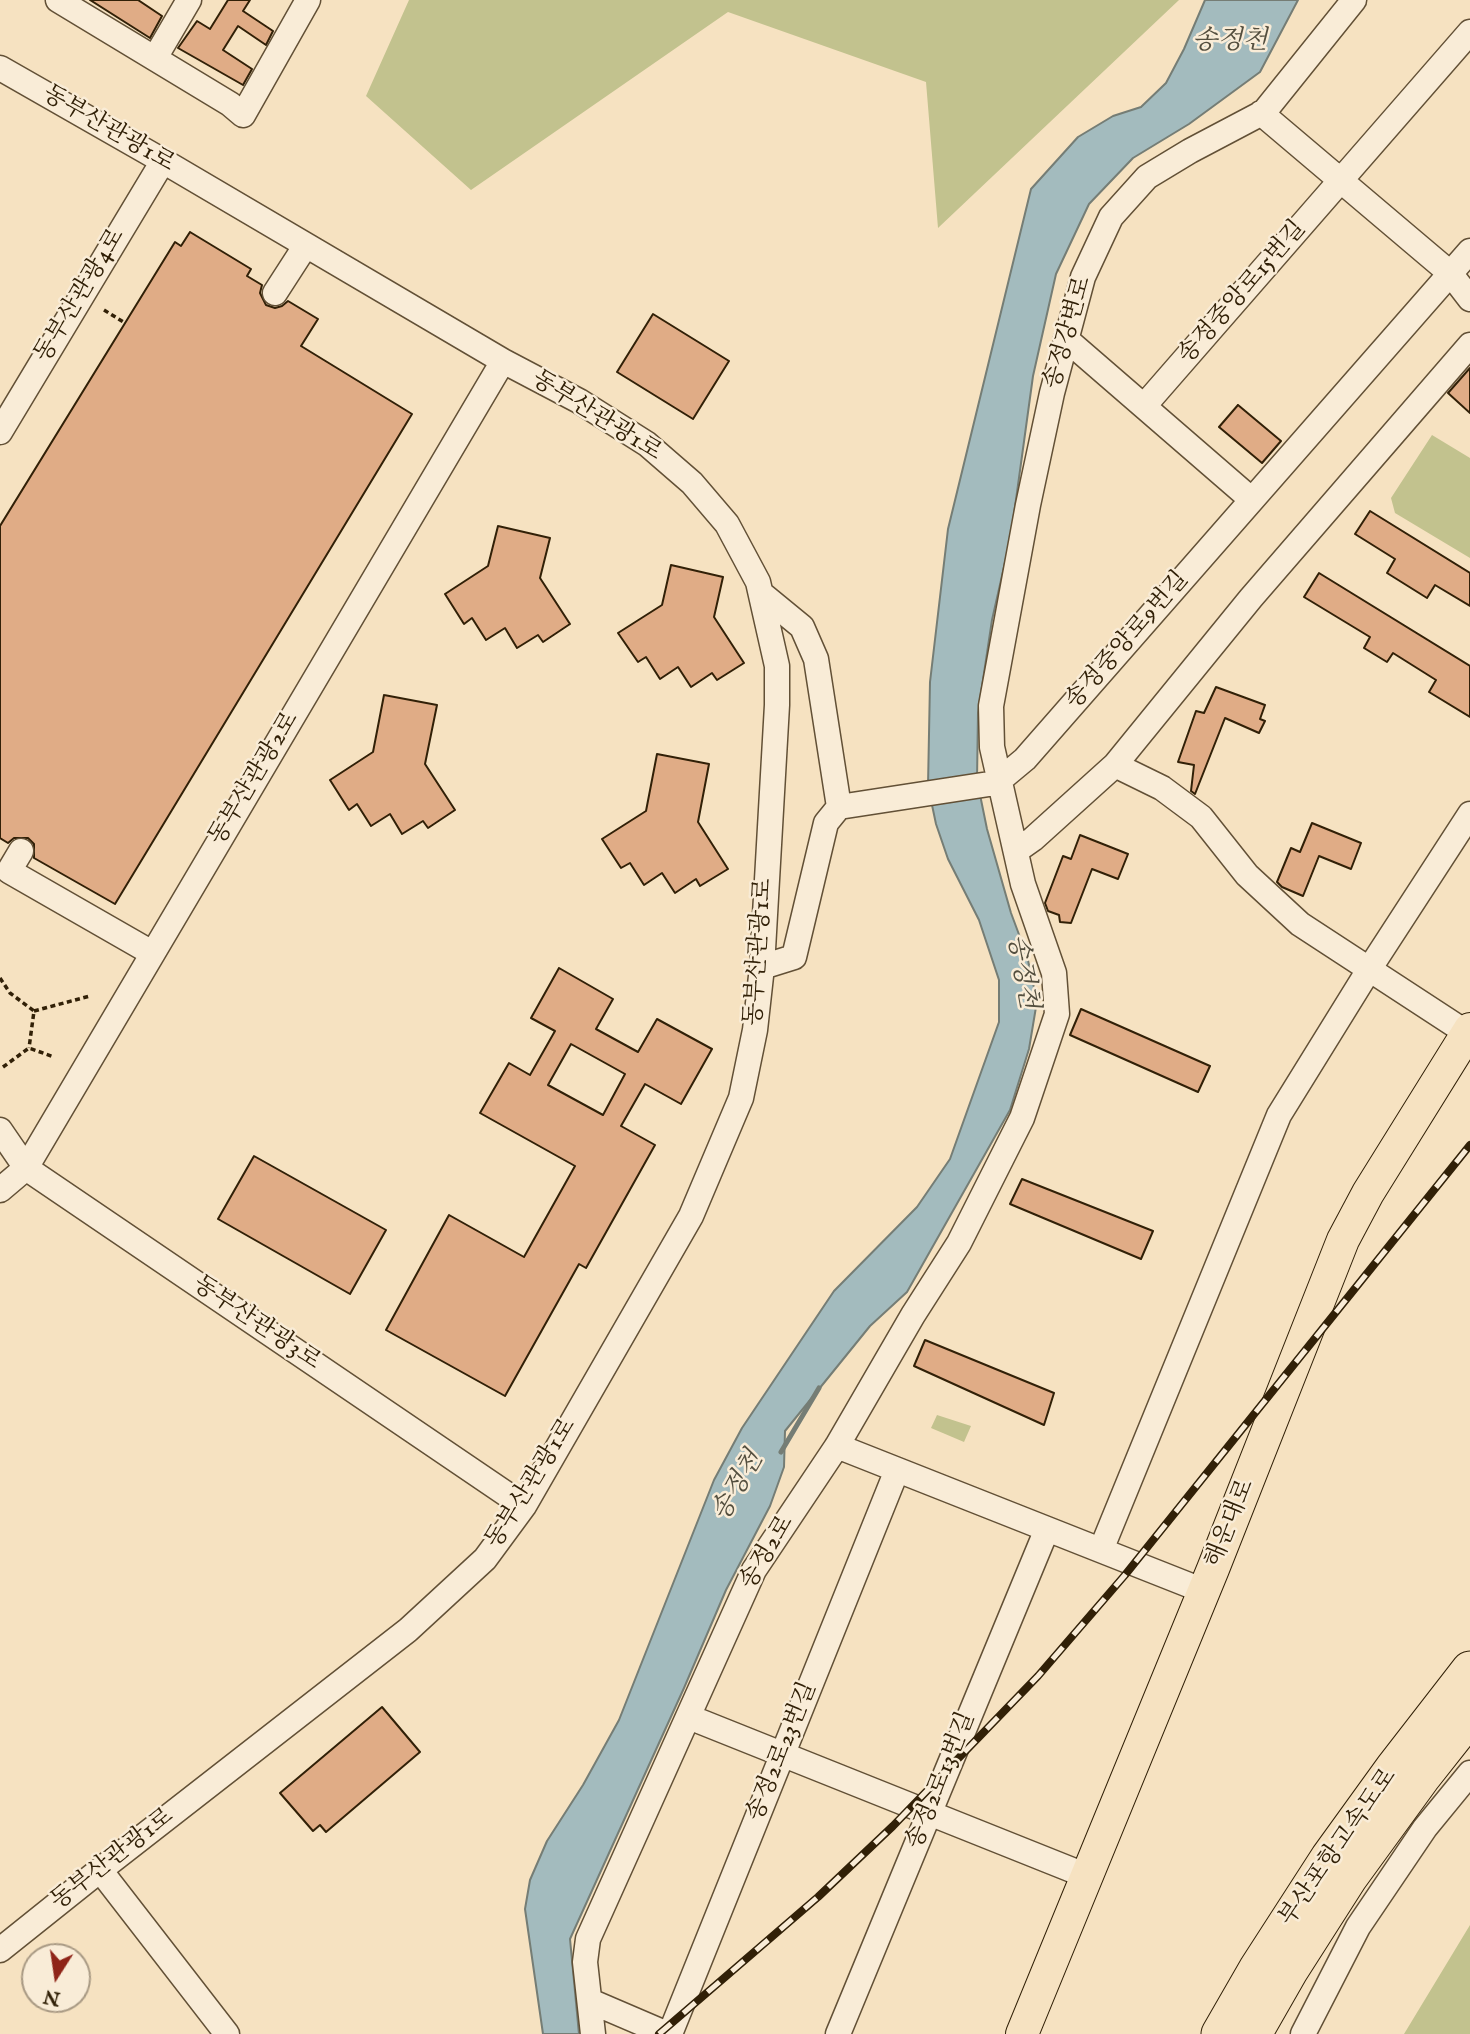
<!DOCTYPE html>
<html>
<head>
<meta charset="utf-8">
<style>
	body { margin:0 }
	#map { position:relative; width:1470px; height:2034px; overflow:hidden; background:#f6e2c1; font-family:"IM FELL English",serif }
	canvas { display:block }
	.north { position:absolute; left:21px; top:1943px; width:70px; height:70px; box-sizing:border-box; background:#f9ecd7; border:2px solid #a99a84; border-radius:50%; rotate:192deg; font-size:19px; font-weight:700; line-height:28px; text-align:center; color:#312007 }
	.north::after { content:''; display:block; margin:auto; width:24px; height:32px; background:#8f2418; clip-path:polygon(50% 0,100% 100%,50% 72%,0 100%) }
</style>
</head>
<body>
<div id="map">
<canvas width="1470" height="2034"></canvas>
<div class="north">N</div>
</div>
<script>
const g = document.querySelector('canvas').getContext('2d');
g.lineJoin = 'round';
function paint(path, color) {
  g.fillStyle = color;
  g.fill(path, 'evenodd');
}
function shape(rows) {
  const path = new Path2D();
  for (const r of rows) {
    path.moveTo(r[0], r[1]);
    for (let i = 2; i < r.length; i += 2) path.lineTo(r[i], r[i + 1]);
  }
  return path;
}
function stroke(path, color, width, dash) {
  g.strokeStyle = color;
  g.lineWidth = width;
  g.lineCap = dash ? 'butt' : 'round';
  g.setLineDash(dash || []);
  g.stroke(path);
}
function write(font, color, halo, rows, align = 'center') {
  g.font = font + ' "IM FELL English","Noto Serif KR",serif';
  g.lineWidth = 5;
  g.setLineDash([]);
  g.textBaseline = 'middle';
  g.strokeStyle = halo;
  g.fillStyle = color;
  for (const [text, x, y, turn = 0] of rows) {
    g.save();
    g.translate(x, y);
    g.rotate((+turn || 0) * Math.PI / 180);
    g.textAlign = isNaN(turn) ? turn : align;
    if (halo) g.strokeText(text, 0, 0);
    g.fillText(text, 0, 0);
    g.restore();
  }
}
paint(shape([
	[409,0,1179,0,938,228,926,82,728,12,471,190,366,96],
	[1432,435,1470,458,1470,558,1395,513,1391,498],
	[937,1415,971,1426,964,1442,931,1428],
	[1470,1925,1470,2034,1404,2034]
]), '#c2c28e');
const water = shape([
	[1205,0,1298,0,1260,72,1189,124,1133,158,1089,204,1056,274,1033,376,1011,536,992,620,978,713,977,780,987,829,1011,913,1027,956,1037,1001,1029,1049,1010,1110,907,1292,870,1326,785,1431,784,1467,770,1506,726,1590,684,1688,570,1939,579,2034,543,2034,525,1909,530,1880,547,1841,583,1785,619,1720,714,1480,742,1428,834,1291,917,1207,950,1159,999,1022,999,980,979,920,948,859,936,824,928,786,930,682,948,529,1031,189,1078,137,1113,116,1141,107,1166,83,1184,49,1205,0]
]);
paint(water, '#a3bbbe');
stroke(water, '#757d75', 2);
stroke(shape([
	[781,1452,819,1388]
]), '#757d75', 5);
const building = shape([
	[90,0,138,0,162,16,150,38,90,0],
	[228,0,250,0,243,11,273,31,266,45,238,26,223,50,252,69,243,85,178,48,197,21,210,29,228,0],
	[190,232,251,269,247,276,262,285,260,293,266,305,275,308,282,306,288,301,318,319,301,346,412,414,115,904,34,858,34,844,28,838,14,838,8,843,0,838,0,526,175,242,181,246,190,232],
	[653,314,729,361,693,419,617,372,653,314],
	[1470,368,1470,413,1448,393,1470,368],
	[1238,405,1281,441,1262,463,1219,427,1238,405],
	[1370,511,1470,573,1470,606,1435,585,1427,598,1387,573,1395,559,1355,534,1370,511],
	[498,526,550,538,540,578,570,624,543,642,538,635,517,648,505,628,486,640,472,618,464,624,445,594,488,566,498,526],
	[671,565,723,577,714,617,744,663,717,680,712,673,691,687,678,667,660,679,646,657,638,662,618,633,662,605,671,565],
	[1319,573,1470,666,1470,717,1429,692,1436,680,1393,653,1387,662,1364,648,1370,637,1304,597,1319,573],
	[1216,687,1265,705,1260,719,1265,721,1259,733,1225,718,1195,794,1191,791,1194,765,1178,762,1196,711,1204,713,1216,687],
	[384,695,437,705,425,764,455,810,428,828,423,821,402,834,390,814,371,826,357,804,349,810,330,780,373,752,384,695],
	[657,754,709,764,698,822,728,869,700,886,696,879,675,893,662,873,644,885,630,863,621,868,602,839,646,811,657,754],
	[1312,823,1361,843,1351,869,1319,856,1303,896,1282,887,1277,882,1291,848,1300,852,1312,823],
	[1080,835,1128,854,1118,879,1092,869,1071,923,1060,922,1059,915,1048,911,1045,903,1063,856,1071,859,1080,835],
	[559,968,613,999,596,1029,638,1052,657,1019,712,1049,681,1104,645,1084,621,1126,655,1145,586,1268,579,1264,505,1396,386,1330,449,1215,524,1257,575,1166,480,1113,509,1063,530,1075,555,1031,531,1018,559,968],
	[571,1044,625,1074,603,1115,548,1085,571,1044],
	[1081,1009,1210,1066,1198,1092,1070,1035,1081,1009],
	[254,1156,386,1230,350,1294,218,1219,254,1156],
	[1022,1179,1153,1231,1141,1259,1010,1204,1022,1179],
	[925,1340,1054,1393,1044,1425,914,1366,925,1340],
	[382,1707,420,1752,326,1832,320,1825,313,1831,280,1793,382,1707]
]);
paint(building, '#e0ac86');
stroke(building, '#312007', 2);
const minor = shape([
	[58,0,230,104,243,115,308,0],
	[155,58,189,0],
	[0,68,163,161,503,361,579,401,647,444,692,483,727,524,758,582,777,666,777,705,762,967,755,1030,741,1098,691,1216,524,1506,485,1559,408,1630,100,1870,0,1950],
	[1261,113,1450,273,1470,299],
	[275,293,306,245],
	[1066,339,1252,500],
	[1144,406,1470,32],
	[0,432,163,161],
	[763,595,802,627,816,659,839,807],
	[1115,765,1162,788,1201,817,1247,875,1300,924,1470,1035],
	[21,851,9,871,152,953],
	[1016,851,1033,839,1115,765,1251,598,1470,345],
	[762,967,794,957,826,823,839,807,989,784,1001,779,1025,759,1470,251],
	[0,1130,26,1168,524,1506],
	[0,1190,26,1168,503,361],
	[837,1446,1204,1591],
	[1101,1550,1279,1115,1370,968,1470,814],
	[689,1717,1087,1876],
	[100,1870,227,2034],
	[590,2001,667,2034],
	[593,2034,585,1962,588,1939,754,1570,837,1446,913,1315,959,1243,1022,1118,1057,1014,1054,973,1023,884,992,747,991,706,1028,505,1052,393,1083,277,1111,217,1147,177,1190,151,1264,112,1354,0],
	[670,2034,897,1470],
	[838,2034,1047,1529],
	[1303,2034,1358,1927,1425,1828,1470,1773]
]);
const major = shape([
	[1022,2034,1213,1569,1343,1240,1368,1193,1470,1029]
]);
const highway = shape([
	[1220,2034,1258,1968,1329,1858,1394,1768,1470,1670],
	[1253,2034,1289,1971,1349,1877,1421,1778,1470,1716]
]);
stroke(minor, '#625036', 27);
stroke(major, '#312007', 34);
stroke(highway, '#312007', 39);
stroke(shape([
	[104,310,125,323],
	[0,978,10,993,34,1011,29,1048],
	[34,1011,90,996],
	[3,1067,29,1048,54,1057]
]), '#312007', 3.5, [5, 3.5]);
stroke(minor, '#f9ecd7', 24);
stroke(major, '#f6e2c1', 32);
stroke(highway, '#f6e2c1', 37);
const rail = shape([
	[659,2034,818,1897,893,1826,1038,1676,1125,1575,1470,1145]
]);
stroke(rail, '#312007', 8);
stroke(rail, '#f9ecd7', 5, [16]);
write('24px', '#312007', '#f9ecd7', [
	["동부산관광1로",108,130,30],
	["송정중앙로15번길",1243,293,-49],
	["동부산관광4로",81,296,-59],
	["송정강변로",1069,333,-74],
	["동부산관광1로",596,417,32],
	["송정중앙로9번길",1128,641,-49],
	["동부산관광2로",255,779,-59],
	["동부산관광1로",760,952,-86],
	["동부산관광3로",256,1324,34],
	["동부산관광1로",532,1484,-58],
	["해운대로",1231,1524,-68],
	["송정2로",768,1553,-59],
	["송정2로23번길",783,1752,-68],
	["송정2로13번길",942,1781,-68],
	["부산포항고속도로",1339,1848,-55],
	["동부산관광1로",113,1860,-38]
]);
write('italic 26px', '#534e3e', '#f9ecd7', [
	["송정천",1230,43],
	["송정천",1021,972,80],
	["송정천",739,1487,-60]
]);
</script>
</body>
</html>
